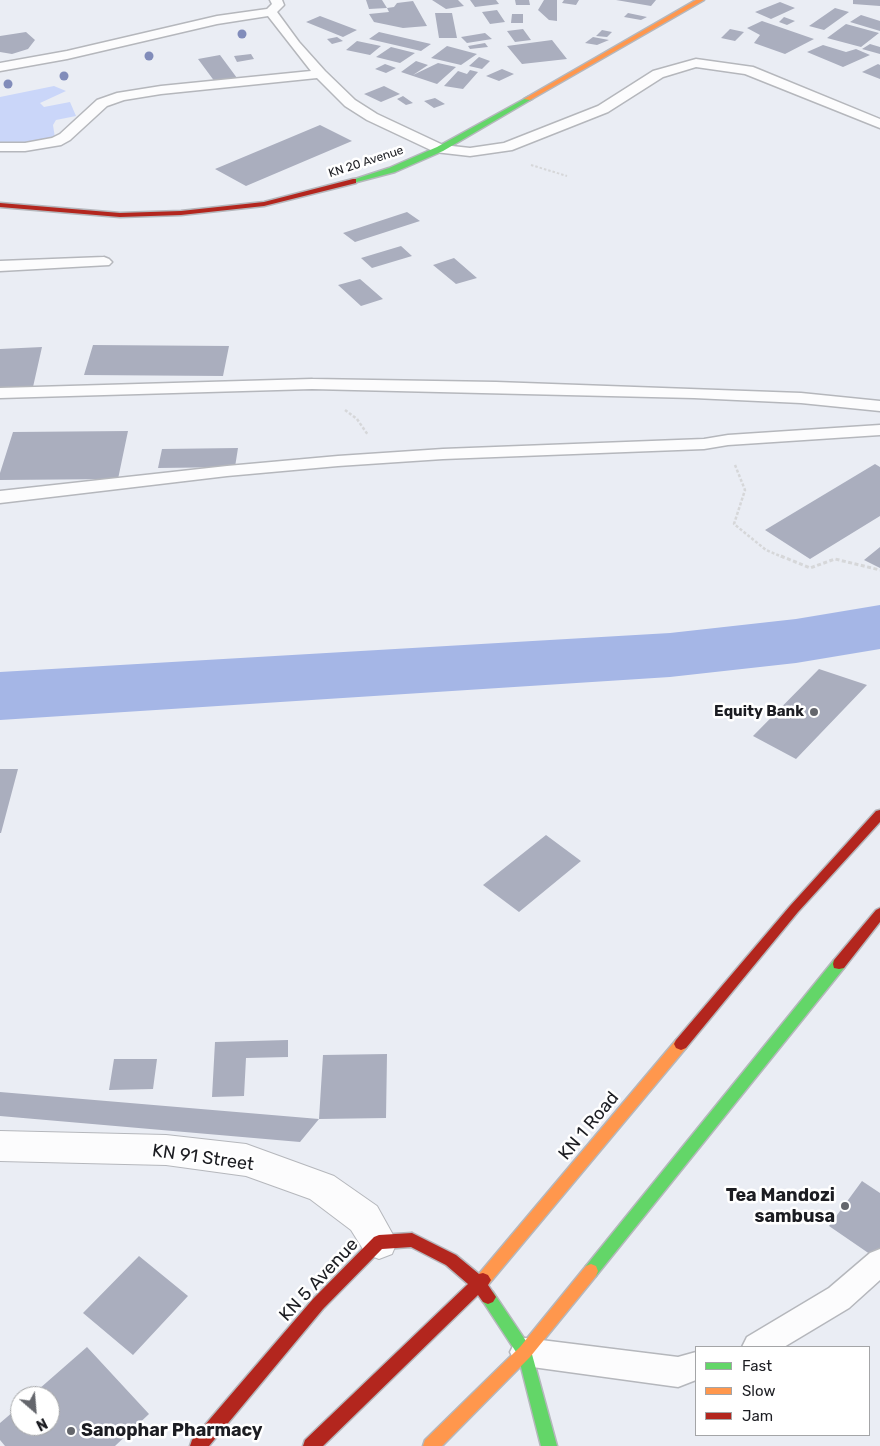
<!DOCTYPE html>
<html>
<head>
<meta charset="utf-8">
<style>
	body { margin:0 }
	#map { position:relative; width:880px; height:1446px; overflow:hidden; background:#eaedf4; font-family:Rubik,sans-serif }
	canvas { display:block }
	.legend { position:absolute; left:695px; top:1346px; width:175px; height:90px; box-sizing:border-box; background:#fff; border:1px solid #a4a5a7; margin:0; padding:6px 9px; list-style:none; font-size:15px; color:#1c1d22 }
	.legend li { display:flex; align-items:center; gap:10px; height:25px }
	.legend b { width:25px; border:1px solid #a4a5a7 }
	.north { position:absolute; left:10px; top:1386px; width:50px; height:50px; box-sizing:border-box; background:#fff; border:1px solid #a4a5a7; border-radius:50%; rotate:153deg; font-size:14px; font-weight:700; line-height:20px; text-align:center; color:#1c1d22 }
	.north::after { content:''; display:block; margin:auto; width:18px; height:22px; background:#64666c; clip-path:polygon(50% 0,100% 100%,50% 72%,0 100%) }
</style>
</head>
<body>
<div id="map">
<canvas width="880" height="1446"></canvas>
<ul class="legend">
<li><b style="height:6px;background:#63d668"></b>Fast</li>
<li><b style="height:6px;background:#ff974d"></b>Slow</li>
<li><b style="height:6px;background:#b3261e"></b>Jam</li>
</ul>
<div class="north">N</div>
</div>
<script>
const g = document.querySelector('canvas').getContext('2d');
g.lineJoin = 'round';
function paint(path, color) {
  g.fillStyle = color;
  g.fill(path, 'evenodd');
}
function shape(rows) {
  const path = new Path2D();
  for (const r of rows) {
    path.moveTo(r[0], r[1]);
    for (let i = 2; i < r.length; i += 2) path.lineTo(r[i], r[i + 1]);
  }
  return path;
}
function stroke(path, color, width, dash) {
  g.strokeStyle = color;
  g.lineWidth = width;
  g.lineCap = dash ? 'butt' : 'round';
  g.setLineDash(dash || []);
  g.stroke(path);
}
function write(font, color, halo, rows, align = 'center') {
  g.font = font + ' Rubik,sans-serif';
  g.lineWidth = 5;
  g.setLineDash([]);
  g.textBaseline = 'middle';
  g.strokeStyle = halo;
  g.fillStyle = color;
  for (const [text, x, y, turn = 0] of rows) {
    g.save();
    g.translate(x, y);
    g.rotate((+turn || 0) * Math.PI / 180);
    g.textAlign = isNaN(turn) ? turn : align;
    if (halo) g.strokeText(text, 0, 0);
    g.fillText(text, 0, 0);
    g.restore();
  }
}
paint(shape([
	[54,86,66,91,40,103,44,107,70,102,76,116,56,120,53,125,55,138,30,145,0,143,0,97]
]), '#cad6f9');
paint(shape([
	[880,605,880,649,796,663,670,677,0,720,0,672,670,633,796,619,880,605]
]), '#a5b6e6');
paint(shape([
	[366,0,382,0,387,8,394,7,397,3,413,1,427,26,403,28,374,22,369,14,389,12,387,8,369,9],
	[432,0,458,0,464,6,446,9],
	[470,0,496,0,499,4,475,7],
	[515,0,529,0,530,5,516,5],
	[544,0,557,0,557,21,549,20,538,10],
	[564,0,579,0,576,5,562,3],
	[616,0,656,0,651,6],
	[853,0,880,0,880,6,853,4],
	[780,2,795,8,771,19,755,12],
	[835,8,849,12,824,30,809,26],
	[497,10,505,22,490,24,482,12],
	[435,13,452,13,457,38,439,38],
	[628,13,647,17,641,20,624,17],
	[512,14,523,14,523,23,511,23],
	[861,15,880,21,880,31,850,22],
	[320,16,357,30,343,37,306,22],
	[784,17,795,21,787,25,779,22],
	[762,21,814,39,785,54,754,43,760,35,747,28],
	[846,24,879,33,861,47,827,38],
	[523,29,531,40,515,42,507,31],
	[730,29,744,32,735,41,721,38],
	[602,30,612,32,607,37,596,36],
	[26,32,35,40,28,49,12,54,0,52,0,36],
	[379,32,431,44,421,51,369,39],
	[485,33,492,39,467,43,461,37],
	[337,37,343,41,332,44,327,39],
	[593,37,609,40,597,45,585,43],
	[552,40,567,59,522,64,507,46],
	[357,41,381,46,370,55,346,50],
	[485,43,488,47,470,49,468,46],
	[870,44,880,47,880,54,862,49],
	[823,45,846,52,856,49,870,55,843,67,807,52],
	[447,46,477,54,461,65,431,58],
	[391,47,415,53,400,63,376,57],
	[251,54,254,59,237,62,234,56],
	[220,55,237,78,215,82,198,59],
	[479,57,490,61,482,69,469,66],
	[416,61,428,65,413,75,438,63,456,67,437,84,401,72],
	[385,64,396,68,386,73,375,69],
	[878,64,880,65,880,79,862,72],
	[502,69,514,74,499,81,486,76],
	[470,70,478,72,463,89,444,86,458,71,467,74],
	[384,86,400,94,381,102,364,94],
	[403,96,413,103,406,105,397,99],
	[435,98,445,104,434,108,424,101],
	[320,125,352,141,246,186,215,169],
	[407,212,420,221,355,242,343,233],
	[401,246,412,256,372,268,361,258],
	[454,258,477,278,456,284,433,265],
	[360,279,383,299,361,306,338,285],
	[93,345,229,346,223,376,84,375],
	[42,347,33,387,0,388,0,349],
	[128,431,118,479,0,480,0,473,13,432],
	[238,448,235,467,158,468,162,449],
	[875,464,880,467,880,516,810,559,765,530],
	[880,547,880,568,864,560],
	[819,669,867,685,796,759,753,736],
	[0,769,18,769,1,833,0,833],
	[546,835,581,861,519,912,483,885],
	[288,1040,288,1057,246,1058,244,1096,212,1097,215,1042],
	[387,1054,386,1118,319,1119,323,1055],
	[114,1059,157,1059,153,1089,109,1090],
	[0,1092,319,1119,300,1142,0,1116],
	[862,1181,880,1193,880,1261,829,1226],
	[139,1256,188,1296,133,1355,83,1313],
	[87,1347,149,1414,115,1446,5,1446,0,1440,0,1423,20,1406,20,1426,50,1426,50,1396,31,1396]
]), '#aaaebe');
const lane = shape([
	[270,0,282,0,284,5,277,12,299,42,325,71,355,100,377,114,443,145,470,148,504,143,598,106,653,71,696,59,753,67,880,119,880,128,745,74,696,67,663,77,608,112,512,150,470,156,435,152,367,120,345,106,317,78,161,94,124,100,107,106,70,140,61,145,25,151,0,151,0,143,25,143,52,138,60,134,97,100,117,93,161,86,311,71,268,16,217,24,67,59,0,71,0,63,67,51,217,16,267,9,272,4,270,0],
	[104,257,109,259,112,262,109,265,0,271,0,261,104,257],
	[312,379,496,382,801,393,880,401,880,411,801,403,694,398,312,389,0,398,0,388,312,379],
	[880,425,880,435,728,445,704,449,443,459,338,466,227,476,0,503,0,491,227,466,338,456,443,449,704,439,728,435,880,425],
	[880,1249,880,1280,849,1308,784,1347,742,1347,747,1337,829,1288,870,1253,880,1249],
	[525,1338,678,1357,696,1352,696,1380,678,1387,525,1366,515,1362,510,1352,515,1342,525,1338]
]);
const street = shape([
	[0,1131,166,1135,246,1144,334,1176,377,1206,397,1242,392,1254,379,1259,366,1254,351,1230,310,1199,246,1176,166,1165,0,1161,0,1131]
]);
const fast = shape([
	[528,97,532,99,530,100,443,151,395,172,353,183,349,181,389,168,437,147,528,97],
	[839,959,844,960,845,964,844,968,596,1276,591,1278,586,1276,584,1271,586,1266,834,960,839,959],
	[488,1290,493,1292,530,1347,557,1446,541,1446,518,1355,480,1297,483,1292,488,1290]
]);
const slow = shape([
	[696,0,704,0,530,100,524,99,696,0],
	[681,1038,686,1040,688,1044,686,1048,488,1285,483,1287,478,1285,475,1280,478,1275,676,1040,681,1038],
	[591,1264,596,1266,598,1271,596,1276,530,1357,442,1446,423,1446,425,1440,520,1347,586,1266,591,1264]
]);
const jam = shape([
	[353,179,356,179,356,183,264,206,181,215,120,217,0,207,0,203,120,213,181,211,264,202,353,179],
	[880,810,880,822,798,912,686,1048,681,1050,676,1048,674,1044,676,1040,790,906,876,811,880,810],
	[880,908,880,922,844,968,839,969,834,968,833,964,834,960,876,910,880,908],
	[412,1233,456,1255,479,1274,483,1273,488,1275,491,1280,488,1285,496,1297,493,1302,488,1304,483,1302,478,1295,323,1446,303,1446,305,1440,468,1284,446,1265,411,1247,382,1249,323,1309,209,1446,190,1446,192,1440,313,1299,374,1237,379,1235,412,1233]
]);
stroke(lane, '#b5b7bc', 3);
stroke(street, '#b5b7bc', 2);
stroke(fast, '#b5b7bc', 3);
stroke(slow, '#b5b7bc', 3);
stroke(jam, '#b5b7bc', 3);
stroke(shape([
	[531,165,567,176]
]), '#d6d7d9', 2, [2.5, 2]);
stroke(shape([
	[345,410,357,419,368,435],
	[735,465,745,490,734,524,766,550,785,558]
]), '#d6d7d9', 2.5, [3, 2]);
stroke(shape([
	[781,556,810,568,835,559,880,570]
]), '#d6d7d9', 3, [4, 2.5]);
paint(lane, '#fcfcfd');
paint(street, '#fcfcfd');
paint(fast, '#63d668');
paint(slow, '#ff974d');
paint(jam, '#b3261e');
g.fillStyle = '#818cba';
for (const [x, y] of [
	[242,34],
	[149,56],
	[64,76],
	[8,84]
]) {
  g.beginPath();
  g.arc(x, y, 4.5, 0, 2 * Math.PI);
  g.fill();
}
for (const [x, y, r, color] of [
	[814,712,5,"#64666c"],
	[845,1206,5,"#64666c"],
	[71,1431,5,"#64666c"]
]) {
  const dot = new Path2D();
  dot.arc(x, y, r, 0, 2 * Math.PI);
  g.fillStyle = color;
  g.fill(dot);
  stroke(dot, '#fff', 2);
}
write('12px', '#1c1d22', '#fff', [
	["KN 20 Avenue",366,162,-18]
]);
write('bold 15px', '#1c1d22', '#fff', [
	["Equity Bank",804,712]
], 'right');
write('18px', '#1c1d22', '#fff', [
	["KN 1 Road",589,1126,-50],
	["KN 91 Street",203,1158,8],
	["KN 5 Avenue",319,1280,-47]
]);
write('bold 18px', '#1c1d22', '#fff', [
	["Tea Mandozi",835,1196],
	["sambusa",835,1217],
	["Sanophar Pharmacy",81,1431,"left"]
], 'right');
</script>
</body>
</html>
